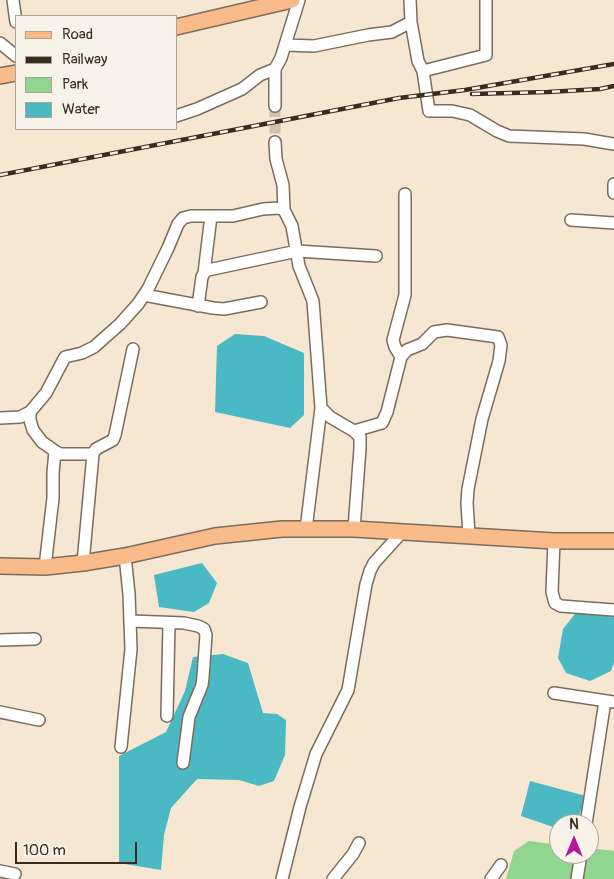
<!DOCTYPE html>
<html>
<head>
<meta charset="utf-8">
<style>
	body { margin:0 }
	#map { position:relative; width:614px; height:879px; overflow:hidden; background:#f6e7d3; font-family:Pangolin,sans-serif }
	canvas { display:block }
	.legend { position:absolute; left:15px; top:15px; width:162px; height:115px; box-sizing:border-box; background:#f7f3e8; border:1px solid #aca397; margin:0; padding:6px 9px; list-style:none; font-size:15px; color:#3b2a1e }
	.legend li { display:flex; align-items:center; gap:10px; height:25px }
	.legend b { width:25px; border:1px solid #aca397 }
	.north { position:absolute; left:549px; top:814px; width:50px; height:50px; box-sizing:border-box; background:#f7f3e8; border:1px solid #aca397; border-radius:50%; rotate:0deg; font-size:14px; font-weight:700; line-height:20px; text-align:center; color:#3b2a1e }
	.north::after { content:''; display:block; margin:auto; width:18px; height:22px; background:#b5179e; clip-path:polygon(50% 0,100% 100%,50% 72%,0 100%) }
	.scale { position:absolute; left:15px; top:842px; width:122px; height:22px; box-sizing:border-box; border:2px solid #3b2a1e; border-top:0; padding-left:6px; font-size:15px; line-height:18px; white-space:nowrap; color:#3b2a1e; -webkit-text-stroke:4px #f7f3e8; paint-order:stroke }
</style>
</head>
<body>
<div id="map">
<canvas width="614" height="879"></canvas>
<ul class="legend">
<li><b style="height:6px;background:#fabb8b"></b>Road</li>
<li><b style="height:6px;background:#3b2a1e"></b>Railway</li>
<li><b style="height:14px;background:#91d68f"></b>Park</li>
<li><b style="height:14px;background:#4bb9c3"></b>Water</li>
</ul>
<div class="north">N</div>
<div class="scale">100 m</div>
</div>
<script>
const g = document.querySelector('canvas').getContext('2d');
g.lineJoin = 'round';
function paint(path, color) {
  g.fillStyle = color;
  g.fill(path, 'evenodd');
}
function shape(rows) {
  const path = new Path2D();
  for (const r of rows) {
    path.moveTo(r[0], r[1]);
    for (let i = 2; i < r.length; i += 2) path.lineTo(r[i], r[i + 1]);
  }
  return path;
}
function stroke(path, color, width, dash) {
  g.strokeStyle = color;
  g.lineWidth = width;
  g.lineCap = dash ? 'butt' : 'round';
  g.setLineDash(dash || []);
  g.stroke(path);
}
paint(shape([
	[529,841,559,845,559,854,589,854,589,848,614,851,614,879,506,879,514,851]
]), '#91d68f');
paint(shape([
	[235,334,264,336,304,353,304,415,290,428,215,412,217,346],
	[202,563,217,583,209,603,194,612,159,607,154,575],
	[578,610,614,613,614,663,611,671,590,681,566,673,558,658,563,629],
	[223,654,248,663,263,713,277,714,286,720,285,755,274,781,259,786,239,780,197,779,171,808,164,835,161,870,119,863,119,756,166,732,185,691,193,657],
	[530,781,586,796,576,824,559,824,559,826,553,827,521,816]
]), '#4bb9c3');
stroke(shape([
	[275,106,275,142]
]), '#d1c1af', 11, [11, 5.5]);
const minor = shape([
	[13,0,16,22],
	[486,0,486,55,423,71,429,111,452,111,470,115,497,131,509,136,584,139,614,144],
	[411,22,418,61,423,71],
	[0,43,16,56],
	[286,45,314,46,368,35,392,32,411,22,410,0],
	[275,69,275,106],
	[176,116,197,109,242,89,260,75,275,69,281,58,299,0],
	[275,142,276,159,283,185,284,210],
	[614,184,614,193],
	[571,220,614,223],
	[204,273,211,216],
	[144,295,213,308,224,309,261,302],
	[198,306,202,277,204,273,208,270,297,251,376,256],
	[401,357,395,347,393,340,405,295,405,194],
	[30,412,30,420,33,430,42,442,55,451,60,454,93,454],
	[0,418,20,417,30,412,46,393,65,357,82,353,94,347,120,324,138,304,148,289,168,248,178,224,183,218,191,216,233,216,263,209,279,208,284,210,292,226,299,266,313,301,321,408,330,417,354,431,360,437,360,448,354,529],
	[354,431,382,423,387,412,401,357,407,350,422,344,434,332,447,330,498,337,501,345,499,361,482,419,468,489,467,503,469,535],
	[306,529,321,408],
	[554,541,552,592,555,603,561,606,614,610],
	[83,563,93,454,96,449,113,440,115,435,133,349],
	[45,567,53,498,53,473,55,451],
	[131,621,184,623,198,626,204,629,206,635,203,677,202,685,189,717,183,763],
	[0,640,35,639],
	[554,693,614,702],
	[0,712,39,720],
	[167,716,169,623],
	[121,747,131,649,129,594,125,556],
	[586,824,605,701],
	[0,871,15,874],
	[282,879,300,807,316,754,348,690,366,584,370,571,374,563,403,531],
	[333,879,353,854,359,843],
	[491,879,501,865],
	[577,879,581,854]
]);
const major = shape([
	[176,27,292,0],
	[0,76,16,73],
	[0,566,45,567,83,563,125,556,215,536,282,529,354,529,554,541,614,541]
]);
stroke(minor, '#7c6c5d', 14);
stroke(major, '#7c6c5d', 18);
stroke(minor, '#fff', 11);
stroke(major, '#fabb8b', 15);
const rail = shape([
	[472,94,548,92,600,89,614,86],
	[0,175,399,98,465,90,614,64]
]);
stroke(rail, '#3b2a1e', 4.5);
stroke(rail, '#f7f3e8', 2.5, [8]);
</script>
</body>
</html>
